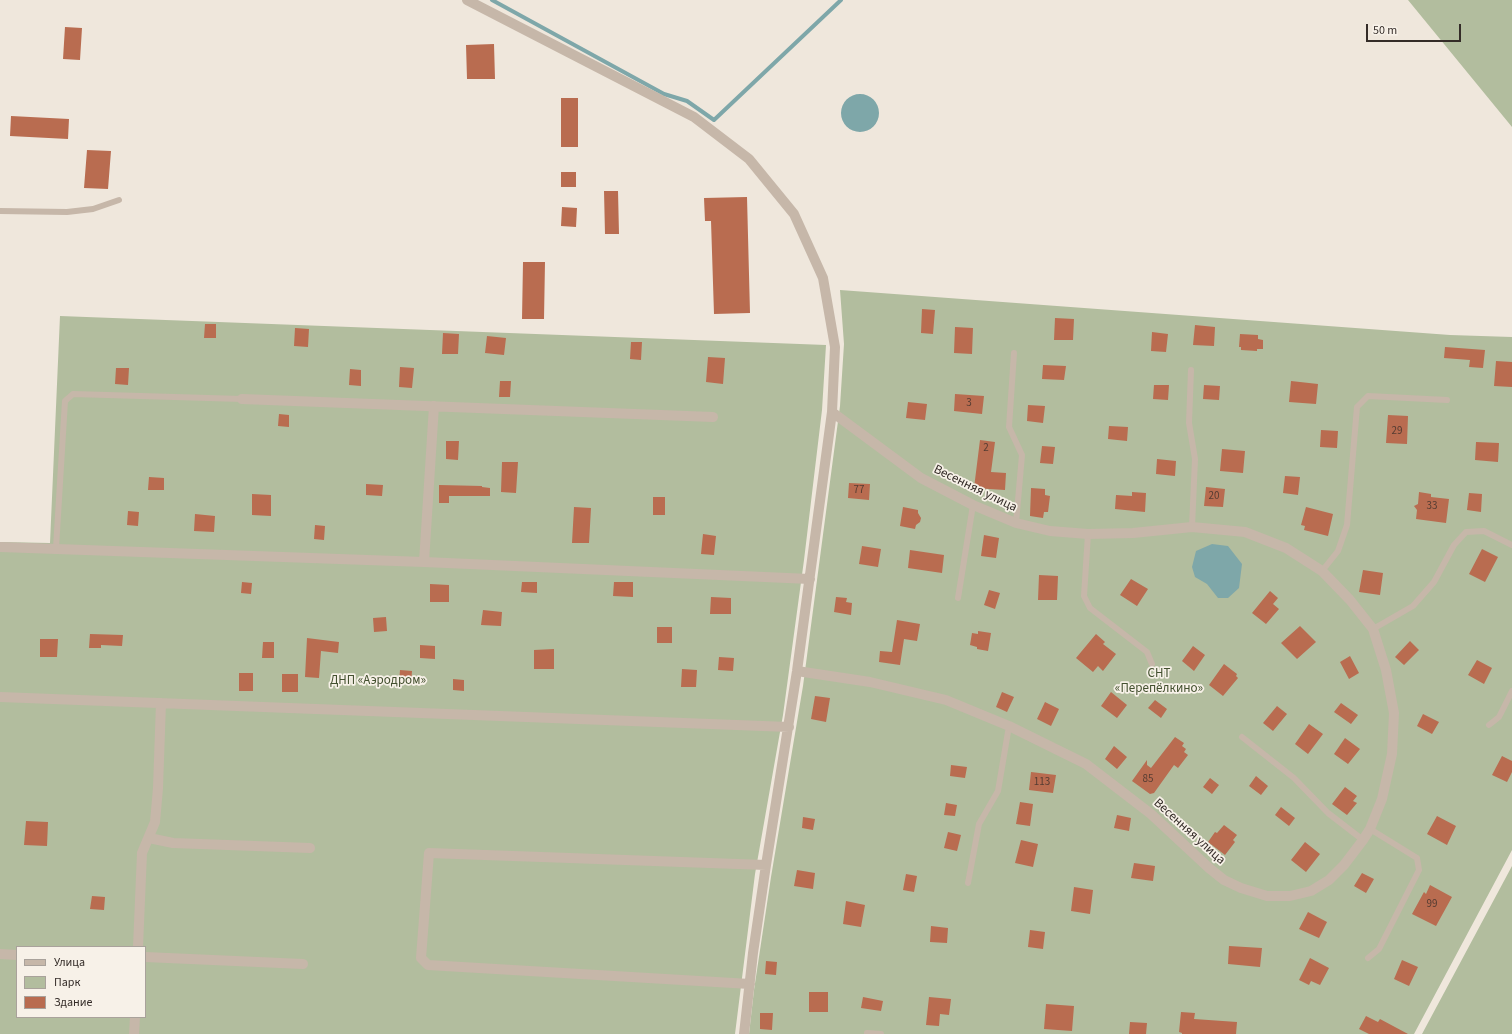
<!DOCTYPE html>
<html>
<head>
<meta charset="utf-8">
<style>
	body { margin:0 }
	#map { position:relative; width:1512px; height:1034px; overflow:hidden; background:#efe7dc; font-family:"Source Sans 3",sans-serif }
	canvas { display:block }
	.legend { position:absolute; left:16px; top:946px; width:130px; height:72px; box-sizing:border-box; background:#f7f1e8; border:1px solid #a9a29b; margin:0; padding:5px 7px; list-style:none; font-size:12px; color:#342c28 }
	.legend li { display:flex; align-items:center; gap:8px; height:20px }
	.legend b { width:20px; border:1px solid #a9a29b }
	.scale { position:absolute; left:1366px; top:24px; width:95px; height:18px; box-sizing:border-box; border:2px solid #342c28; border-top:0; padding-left:5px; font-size:12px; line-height:14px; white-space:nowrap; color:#342c28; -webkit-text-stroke:3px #f7f1e8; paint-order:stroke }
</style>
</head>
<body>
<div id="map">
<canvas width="1512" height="1034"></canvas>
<ul class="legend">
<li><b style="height:5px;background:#c6b7a9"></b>Улица</li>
<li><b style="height:11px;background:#b2bd9e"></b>Парк</li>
<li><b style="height:11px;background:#b96c50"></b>Здание</li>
</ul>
<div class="scale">50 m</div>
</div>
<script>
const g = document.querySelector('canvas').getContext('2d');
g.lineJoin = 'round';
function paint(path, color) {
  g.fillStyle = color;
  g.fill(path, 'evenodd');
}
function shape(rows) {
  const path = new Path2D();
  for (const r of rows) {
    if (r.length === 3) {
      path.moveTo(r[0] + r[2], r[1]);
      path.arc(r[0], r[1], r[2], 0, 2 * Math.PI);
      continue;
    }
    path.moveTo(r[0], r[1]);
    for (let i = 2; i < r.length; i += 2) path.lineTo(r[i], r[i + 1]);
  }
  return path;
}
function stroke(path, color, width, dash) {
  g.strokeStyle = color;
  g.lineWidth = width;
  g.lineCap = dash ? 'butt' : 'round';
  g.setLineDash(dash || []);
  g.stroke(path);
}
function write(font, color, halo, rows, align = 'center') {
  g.font = font + ' "Source Sans 3",sans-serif';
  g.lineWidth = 3.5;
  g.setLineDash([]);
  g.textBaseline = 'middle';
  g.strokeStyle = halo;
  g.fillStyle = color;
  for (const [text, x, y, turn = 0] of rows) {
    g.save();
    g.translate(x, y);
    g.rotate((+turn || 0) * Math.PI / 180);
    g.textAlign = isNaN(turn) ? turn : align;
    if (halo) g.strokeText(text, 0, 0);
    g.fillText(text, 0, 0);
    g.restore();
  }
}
paint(shape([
	[1408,0,1512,0,1512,127],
	[840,290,1450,335,1512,337,1512,850,1414,1034,749,1034,754,990,771,877,803,686,840,406,844,344],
	[60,316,826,345,822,410,804,560,783,715,755,874,735,1034,0,1034,0,542,50,543],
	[17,947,145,947,145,1017,17,1017],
	[1512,866,1512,1034,1422,1034]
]), '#b2bd9e');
paint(shape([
	[860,113,19],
	[1212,544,1228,546,1242,564,1239,588,1228,598,1218,598,1207,584,1195,577,1192,567,1196,551]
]), '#7ea7a9');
stroke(shape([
	[492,0,664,94,687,101,714,120,841,0]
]), '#7ea7a9', 4);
paint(shape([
	[65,27,82,28,80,60,63,59],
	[494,44,495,79,467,79,466,45],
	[561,98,578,98,578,147,561,147],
	[11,116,69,119,68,139,10,136],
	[87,150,111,151,108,189,84,188],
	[561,172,576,172,576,187,561,187],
	[604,191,618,191,619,234,605,234],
	[747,197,750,313,714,314,711,221,705,221,704,198],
	[562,207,577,208,576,227,561,226],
	[523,262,545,262,544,319,522,319],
	[922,309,935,310,933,334,921,333],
	[1055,318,1074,319,1073,340,1054,340],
	[205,324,216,324,216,338,204,338],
	[1195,325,1215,327,1214,346,1193,345],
	[955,327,973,328,972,354,954,353],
	[295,328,309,329,308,347,294,346],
	[1152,332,1168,334,1166,352,1151,351],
	[443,333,459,334,458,354,442,354],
	[1240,334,1258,335,1258,339,1263,340,1263,349,1257,349,1257,351,1241,350,1241,347,1239,347],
	[487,336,506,338,504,355,485,353],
	[631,342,642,342,641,360,630,359],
	[1445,347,1485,350,1483,368,1469,367,1470,360,1444,358],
	[708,357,725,358,723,384,706,382],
	[1496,361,1512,362,1512,387,1494,386],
	[1043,365,1066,366,1064,380,1042,379],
	[400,367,414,368,412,388,399,387],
	[116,368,129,368,128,385,115,384],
	[350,369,361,370,361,386,349,385],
	[500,381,511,381,510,397,499,397],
	[1291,381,1318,384,1316,404,1289,402],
	[1154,385,1169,385,1168,400,1153,399],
	[1204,385,1220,386,1219,400,1203,399],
	[955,394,984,396,982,414,954,411],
	[908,402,927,404,925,420,906,418],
	[1028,405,1045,406,1043,423,1027,421],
	[279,414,289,415,289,427,278,426],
	[1388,415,1408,416,1407,444,1386,443],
	[1109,426,1128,427,1127,441,1108,439],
	[1321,430,1338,431,1337,448,1320,447],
	[980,440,995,442,991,472,1006,473,1005,490,974,488],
	[446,441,459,441,458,460,446,459],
	[1476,442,1499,443,1498,462,1475,460],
	[1042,446,1055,447,1053,464,1040,463],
	[1222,449,1245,451,1243,473,1220,471],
	[1157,459,1176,461,1175,476,1156,474],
	[502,462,518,462,516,493,501,492],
	[1285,476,1300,477,1298,495,1283,493],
	[149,477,164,478,164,490,148,490],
	[849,483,870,484,869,500,848,498],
	[366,484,383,485,382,496,366,495],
	[439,485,482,486,482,487,490,488,490,496,449,496,449,503,439,503],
	[1206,487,1225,489,1223,507,1204,506],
	[1031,488,1045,489,1045,495,1050,496,1048,512,1044,512,1043,518,1030,516],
	[1132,492,1146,493,1145,512,1115,509,1116,495,1132,496],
	[1419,492,1431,494,1431,497,1449,499,1446,523,1416,519,1417,510,1414,506,1418,504],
	[1469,493,1482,494,1481,512,1467,510],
	[252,494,271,495,271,516,252,515],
	[653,497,665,497,665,515,653,515],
	[574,507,591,508,589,543,572,543],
	[903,507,918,510,918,513,921,518,920,522,916,525,915,529,900,526],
	[1306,507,1333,514,1328,536,1304,530,1305,526,1301,525],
	[128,511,139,512,138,526,127,525],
	[195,514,215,516,214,532,194,531],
	[315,525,325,526,324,540,314,539],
	[703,534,716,536,714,555,701,554],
	[984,535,999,538,996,558,981,556],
	[862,546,881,549,878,567,859,564],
	[1482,549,1498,557,1485,582,1469,574],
	[910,550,944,555,942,573,908,568],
	[1363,570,1383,573,1380,595,1359,592],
	[1039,575,1058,576,1057,600,1038,600],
	[1131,579,1148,589,1137,606,1120,595],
	[242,582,252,583,251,594,241,593],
	[522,582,537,582,537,593,521,592],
	[614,582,633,582,633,597,613,596],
	[430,584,449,585,449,602,430,602],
	[989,590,1000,593,995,609,984,605],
	[1270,591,1278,598,1273,604,1279,609,1266,624,1252,613],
	[711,597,731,598,731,614,710,614],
	[836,597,847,598,846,602,852,603,851,615,834,612],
	[483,610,502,612,501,626,481,625],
	[386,617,387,631,374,632,373,618],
	[897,620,920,624,917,641,904,639,900,665,879,662,880,651,892,652],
	[1300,626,1316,642,1297,659,1281,643],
	[657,627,672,627,672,643,657,643],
	[978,631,991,633,988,651,977,649,977,647,970,645,972,633,978,634],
	[90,634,123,635,122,646,101,645,101,648,89,648],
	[1096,634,1105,642,1103,644,1116,654,1103,671,1098,666,1093,672,1076,658],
	[307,638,339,642,338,653,321,651,319,678,305,677],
	[40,639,58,639,57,657,40,657],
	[1410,641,1419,650,1404,665,1395,657],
	[263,642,274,642,274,658,262,658],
	[420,645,435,646,435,659,420,658],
	[1193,646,1205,655,1194,671,1182,661],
	[554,649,554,669,534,669,534,650],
	[1350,656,1359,673,1349,679,1340,662],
	[719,657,734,658,733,671,718,670],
	[1477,660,1492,668,1484,684,1468,675],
	[1224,664,1237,674,1236,676,1238,678,1223,696,1209,685],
	[682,669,697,670,696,687,681,687],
	[400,670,412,671,411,683,399,682],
	[239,673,253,673,253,691,239,691],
	[282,674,298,674,298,692,282,692],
	[453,679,464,680,464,691,453,690],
	[1002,692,1014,697,1007,712,996,707],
	[1111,692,1127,705,1117,718,1101,706],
	[815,696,830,698,826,722,811,719],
	[1155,700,1167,709,1161,718,1148,708],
	[1045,702,1059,709,1051,726,1037,719],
	[1341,703,1358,715,1351,724,1334,712],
	[1277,706,1287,714,1273,731,1263,723],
	[1423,714,1439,722,1432,734,1417,726],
	[1309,724,1323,734,1308,754,1295,744],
	[1175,737,1184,743,1182,746,1186,749,1184,752,1188,755,1178,768,1174,765,1154,793,1150,794,1132,781,1147,760,1147,765,1151,768],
	[1345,738,1360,749,1348,764,1334,754],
	[1114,746,1127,757,1117,769,1105,759],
	[1502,756,1512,761,1512,772,1507,782,1492,775],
	[951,765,967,767,965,778,950,776],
	[1031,772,1056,775,1053,793,1029,790],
	[1256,776,1268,786,1261,795,1249,786],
	[1210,778,1219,785,1212,794,1203,787],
	[1345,787,1357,796,1353,801,1357,803,1347,815,1332,804],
	[1020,802,1033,804,1030,826,1016,824],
	[946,803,957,805,955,816,944,815],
	[1281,807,1295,818,1289,826,1275,815],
	[1117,815,1131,818,1129,831,1114,828],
	[1437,816,1456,826,1447,845,1427,834],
	[803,817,815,819,813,830,802,828],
	[26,821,48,822,47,846,24,845],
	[1224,825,1237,835,1233,840,1235,842,1225,855,1208,842,1215,832,1217,833],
	[948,832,961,835,957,851,944,848],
	[1021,840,1038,844,1033,867,1015,863],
	[1305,842,1320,854,1306,872,1291,860],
	[1134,863,1155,866,1153,881,1131,878],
	[797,870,815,873,813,889,794,886],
	[1362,873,1374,879,1366,893,1354,886],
	[906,874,917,876,914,892,903,890],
	[1430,885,1452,897,1436,926,1412,914,1424,892,1426,894],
	[1074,887,1093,890,1090,914,1071,911],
	[92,896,105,897,104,910,90,909],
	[846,901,865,905,861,927,843,924],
	[1308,912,1327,922,1319,938,1299,929],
	[931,926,948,928,947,943,930,942],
	[1030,930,1045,932,1043,949,1028,947],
	[1229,946,1262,948,1260,967,1228,964],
	[1310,958,1329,968,1320,985,1311,981,1309,985,1299,980],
	[1402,960,1418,967,1409,986,1394,979],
	[766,961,777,962,776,975,765,974],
	[809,992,828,992,828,1012,809,1012],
	[863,997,883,1001,881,1011,861,1008],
	[929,997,951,999,949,1015,940,1014,939,1026,926,1025],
	[1046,1004,1074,1006,1072,1031,1044,1029],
	[1181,1012,1195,1013,1194,1019,1237,1022,1236,1034,1182,1034,1182,1033,1179,1032],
	[760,1013,773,1013,772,1030,760,1029],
	[1366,1016,1378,1022,1380,1019,1408,1034,1369,1034,1359,1029],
	[1130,1022,1147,1023,1146,1034,1129,1034]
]), '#b96c50');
stroke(shape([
	[0,211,67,212,93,209,119,200],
	[1014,353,1009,427,1022,455,1016,523],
	[1191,370,1189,423,1195,459,1192,527],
	[1088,534,1084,596,1090,608,1147,652,1152,664],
	[56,548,65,401,73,394,242,399],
	[1322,571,1338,551,1347,525,1357,407,1368,396,1447,400],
	[958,598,973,505],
	[1373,629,1413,606,1434,582,1454,545,1466,532,1484,531,1512,545],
	[1489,725,1499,717,1512,691],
	[1242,737,1294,778,1328,813,1363,840],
	[968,883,979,824,998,791,1009,726],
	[1368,958,1379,949,1419,870,1417,858,1370,829],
	[867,1033,881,1034]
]), '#c6b7a9', 6);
stroke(shape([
	[467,0,694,117,749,159,794,214,823,278,835,347,832,412,797,671,766,865,753,953,744,1034],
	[242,399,713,417],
	[0,547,424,562,810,579],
	[424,562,434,406],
	[797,671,870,682,946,700,1009,726,1086,764,1151,814,1209,868,1224,880,1241,888,1267,896,1290,896,1311,891,1329,880,1344,865,1363,840,1370,829,1382,799,1392,754,1394,713,1386,670,1373,629,1350,600,1322,571,1286,548,1245,532,1192,527,1133,533,1088,534,1050,531,1016,523,973,505,921,478,832,412],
	[0,697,789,727],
	[149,838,173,843,310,848],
	[138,947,142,853,155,822,158,788,161,703],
	[0,954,17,955],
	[145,957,303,964],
	[750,984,428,965,421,958,429,853,766,865],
	[134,1034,135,1017]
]), '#c6b7a9', 10);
write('11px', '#553c32', null, [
	["3",969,404],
	["29",1397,432],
	["2",986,449],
	["77",859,491],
	["20",1214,497],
	["33",1432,507],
	["85",1148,780],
	["113",1042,783],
	["99",1432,905]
]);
write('13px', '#342c28', '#f7f1e8', [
	["Весенняя улица",975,489,26],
	["Весенняя улица",1189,832,42]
]);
write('13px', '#43502f', '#f7f1e8', [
	["СНТ",1159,674],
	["«Перепёлкино»",1159,689],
	["ДНП «Аэродром»",378,681]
]);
</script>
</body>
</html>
